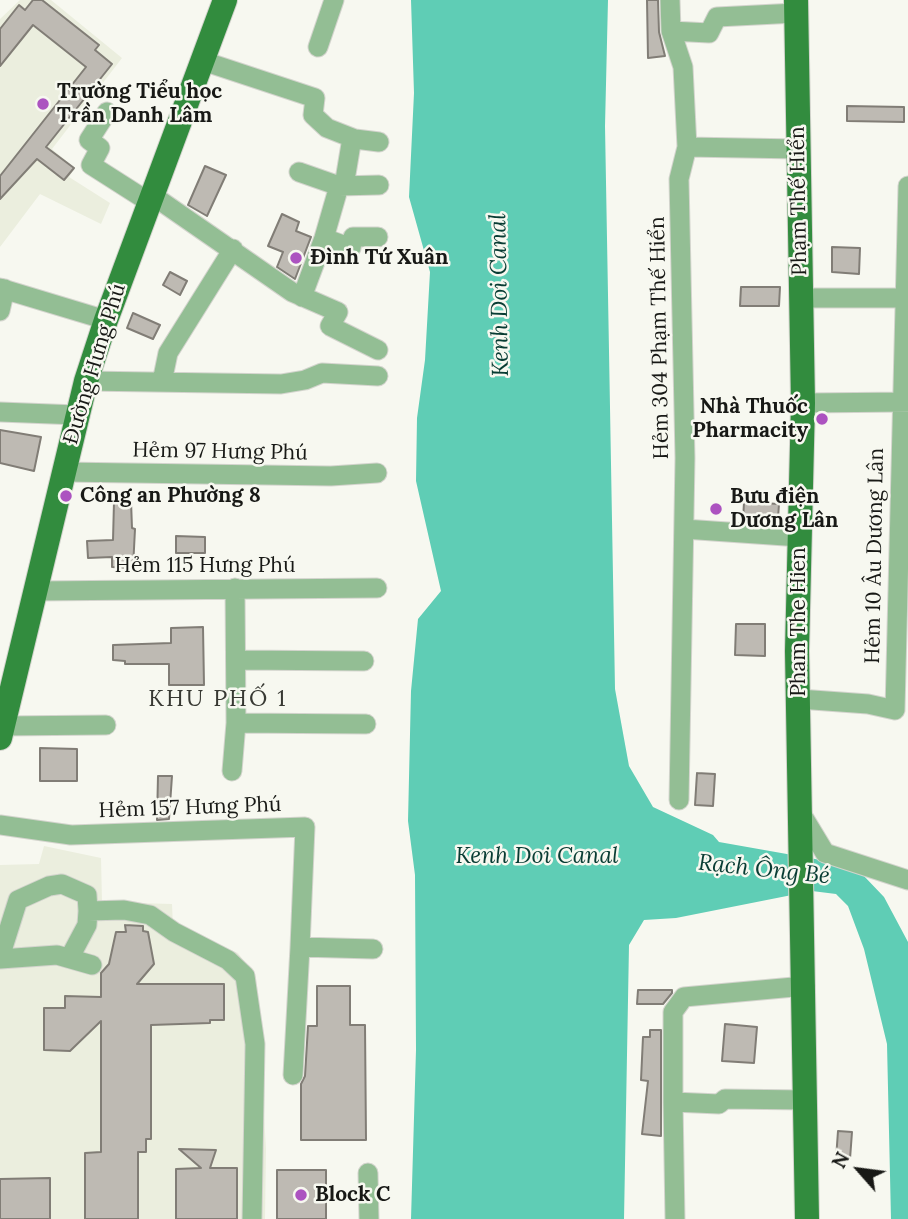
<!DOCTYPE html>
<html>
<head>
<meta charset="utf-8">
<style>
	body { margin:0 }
	#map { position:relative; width:908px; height:1219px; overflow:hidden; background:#f7f8f0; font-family:Lora,serif }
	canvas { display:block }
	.north { position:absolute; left:824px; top:1135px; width:70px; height:70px; -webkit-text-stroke:5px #f7f8f0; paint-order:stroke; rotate:298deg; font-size:19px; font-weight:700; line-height:28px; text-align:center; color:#181916 }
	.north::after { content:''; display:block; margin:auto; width:24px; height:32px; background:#181916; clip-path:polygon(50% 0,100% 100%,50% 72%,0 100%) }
</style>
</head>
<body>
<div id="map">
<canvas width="908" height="1219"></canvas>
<div class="north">N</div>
</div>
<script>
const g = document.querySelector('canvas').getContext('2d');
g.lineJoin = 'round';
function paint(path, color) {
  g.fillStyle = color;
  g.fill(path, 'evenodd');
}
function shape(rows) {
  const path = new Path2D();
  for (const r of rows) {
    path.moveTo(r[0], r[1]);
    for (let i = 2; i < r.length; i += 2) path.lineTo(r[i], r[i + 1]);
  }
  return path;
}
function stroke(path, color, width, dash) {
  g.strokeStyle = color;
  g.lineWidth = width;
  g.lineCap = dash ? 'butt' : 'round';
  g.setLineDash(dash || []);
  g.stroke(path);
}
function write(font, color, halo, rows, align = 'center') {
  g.font = font + ' Lora,serif';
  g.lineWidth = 5;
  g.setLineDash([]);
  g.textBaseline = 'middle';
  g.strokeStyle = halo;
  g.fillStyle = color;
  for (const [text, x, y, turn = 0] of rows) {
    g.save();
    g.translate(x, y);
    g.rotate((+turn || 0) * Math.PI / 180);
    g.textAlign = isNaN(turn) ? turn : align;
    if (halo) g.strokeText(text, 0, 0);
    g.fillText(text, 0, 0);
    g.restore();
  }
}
paint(shape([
	[20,0,51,0,122,58,52,149,75,168,69,177,110,203,101,224,40,194,0,247,0,19],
	[44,846,101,858,102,902,172,904,173,927,238,953,256,977,266,1149,265,1219,0,1219,0,865,39,864]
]), '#ebeede');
paint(shape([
	[411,0,608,0,605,126,615,689,629,766,653,807,713,835,719,842,832,862,863,875,884,897,908,942,908,1219,891,1219,887,1044,864,949,848,906,836,894,812,891,676,918,644,920,629,945,624,1219,411,1219,416,1050,415,875,408,821,411,691,418,619,441,591,416,481,417,418,425,360,430,272,409,197,414,93]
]), '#5fcdb5');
const building = shape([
	[33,0,42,0,99,45,95,50,112,64,46,147,74,168,64,180,37,159,0,199,0,176,86,67,33,25,0,66,0,29,19,5,25,10,33,0],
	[647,0,658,0,659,32,665,56,648,58,647,0],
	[847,106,904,107,904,122,847,121,847,106],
	[205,166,226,175,207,216,188,205,205,166],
	[282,214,299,222,296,231,311,237,295,279,277,267,283,252,268,246,282,214],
	[832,247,860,248,859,274,832,272,832,247],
	[170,272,187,281,180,295,163,285,170,272],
	[741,287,780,287,779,306,740,306,741,287],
	[133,313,160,325,153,339,127,328,133,313],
	[0,430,41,437,34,471,0,463,0,430],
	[131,501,132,528,135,529,133,568,112,567,112,557,88,558,87,541,113,540,114,502,131,501],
	[744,502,779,504,778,518,774,518,774,523,743,521,744,502],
	[176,536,205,537,205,553,176,553,176,536],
	[736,624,765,624,765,656,735,655,736,624],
	[203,627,204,685,169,685,169,664,125,664,125,661,113,660,113,645,171,643,171,628,203,627],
	[40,748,77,749,77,781,40,781,40,748],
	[697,773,715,774,713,806,695,805,697,773],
	[158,776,172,776,169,819,157,820,158,776],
	[125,925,143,926,143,931,148,932,154,964,137,984,224,984,224,1020,210,1020,210,1023,151,1025,151,1139,146,1139,146,1152,138,1152,138,1219,85,1219,85,1153,101,1152,101,1021,70,1051,44,1050,44,1008,65,1008,65,996,101,997,101,973,109,964,116,932,126,932,125,925],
	[317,986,350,986,350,1025,365,1025,366,1140,301,1140,301,1084,305,1076,308,1026,317,1026,317,986],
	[638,990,672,990,672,993,663,1004,637,1004,638,990],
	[725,1024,757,1027,754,1063,722,1061,725,1024],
	[650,1030,661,1030,661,1136,642,1134,648,1081,641,1080,643,1037,650,1037,650,1030],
	[838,1131,852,1132,850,1159,836,1159,838,1131],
	[179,1149,216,1150,210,1168,237,1168,237,1219,176,1219,176,1169,201,1168,179,1149],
	[277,1170,326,1170,326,1219,277,1219,277,1170],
	[50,1178,50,1219,0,1219,0,1179,50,1178]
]);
paint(building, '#bebab3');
stroke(building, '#817d76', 2);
const minor = shape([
	[670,0,671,31,683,67,687,147,679,179,685,458,679,800],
	[671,31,709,33,717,17,796,13],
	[318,47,334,0],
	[203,61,315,98,313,115,327,128,355,139,379,142],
	[107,112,89,140,100,148,91,165,149,202],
	[687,147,798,149],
	[299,172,339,186,379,185],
	[344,186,352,138],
	[152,195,292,292,338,312,330,326,378,350],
	[324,238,351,248,353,237,378,237],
	[0,288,106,320],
	[302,297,324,238,339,186],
	[801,298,908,298],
	[0,311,5,289],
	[86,381,281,384,305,380,322,373,378,376],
	[162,382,168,353,233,249],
	[803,403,908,402],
	[0,412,77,415],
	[63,472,331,476,377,473],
	[684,529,800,537],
	[35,591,377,588],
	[236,660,364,661],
	[799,699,868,704,895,710,908,186],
	[236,723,366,724],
	[2,726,106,725],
	[232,771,236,723,235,588],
	[802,815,825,853,908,880],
	[0,825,71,835,305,827,300,947,373,949],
	[88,911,124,910,150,915,174,932,228,960,245,976,255,1044,252,1219],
	[0,957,18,900,49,886,62,884,87,895,88,911,87,925,70,957],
	[0,959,57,955,92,965],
	[293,1075,300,947],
	[673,1102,673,1012,684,997,805,986],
	[368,1173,369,1219],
	[675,1219,673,1102,719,1104,725,1099,806,1100]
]);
const major = shape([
	[796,0,803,403,797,651,807,1219],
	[0,738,86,381,106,320,225,0]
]);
stroke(minor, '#d3d4cd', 21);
stroke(major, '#d3d4cd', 26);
stroke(minor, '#93be94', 19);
stroke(major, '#328c3e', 24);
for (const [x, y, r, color] of [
	[43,104,7,"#ac53c0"],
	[296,258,7,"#ac53c0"],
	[822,419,7,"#ac53c0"],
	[66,496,7,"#ac53c0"],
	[716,509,7,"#ac53c0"],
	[301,1195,7,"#ac53c0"]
]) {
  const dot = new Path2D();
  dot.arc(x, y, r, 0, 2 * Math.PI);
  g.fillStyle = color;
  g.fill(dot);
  stroke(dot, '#f7f8f0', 2.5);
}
write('bold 21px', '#181916', '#f7f8f0', [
	["Trường Tiểu học",57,92],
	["Trần Danh Lâm",57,116],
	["Đình Tứ Xuân",310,258],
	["Nhà Thuốc",808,407,"right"],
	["Pharmacity",808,431,"right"],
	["Công an Phường 8",80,496],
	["Bưu điện",730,497],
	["Dương Lân",730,521],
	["Block C",315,1195]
], 'left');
write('21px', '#181916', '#f7f8f0', [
	["Phạm Thế Hiển",799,201,-91],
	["Hẻm 304 Phạm Thế Hiển",660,338,-91],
	["Đường Hưng Phú",95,364,-73],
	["Hẻm 97 Hưng Phú",220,452,1],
	["Hẻm 10 Âu Dương Lân",875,556,-89],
	["Hẻm 115 Hưng Phú",205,566],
	["Pham The Hien",799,622,-90],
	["Hẻm 157 Hưng Phú",190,808,-2]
]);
write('italic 23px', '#083c33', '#f7f8f0', [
	["Kenh Doi Canal",500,295,-91],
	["Kenh Doi Canal",537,856],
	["Rạch Ông Bé",764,870,6]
]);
g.letterSpacing = '2px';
write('23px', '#383933', '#f7f8f0', [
	["KHU PHỐ 1",218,699]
]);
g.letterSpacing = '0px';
</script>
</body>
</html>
